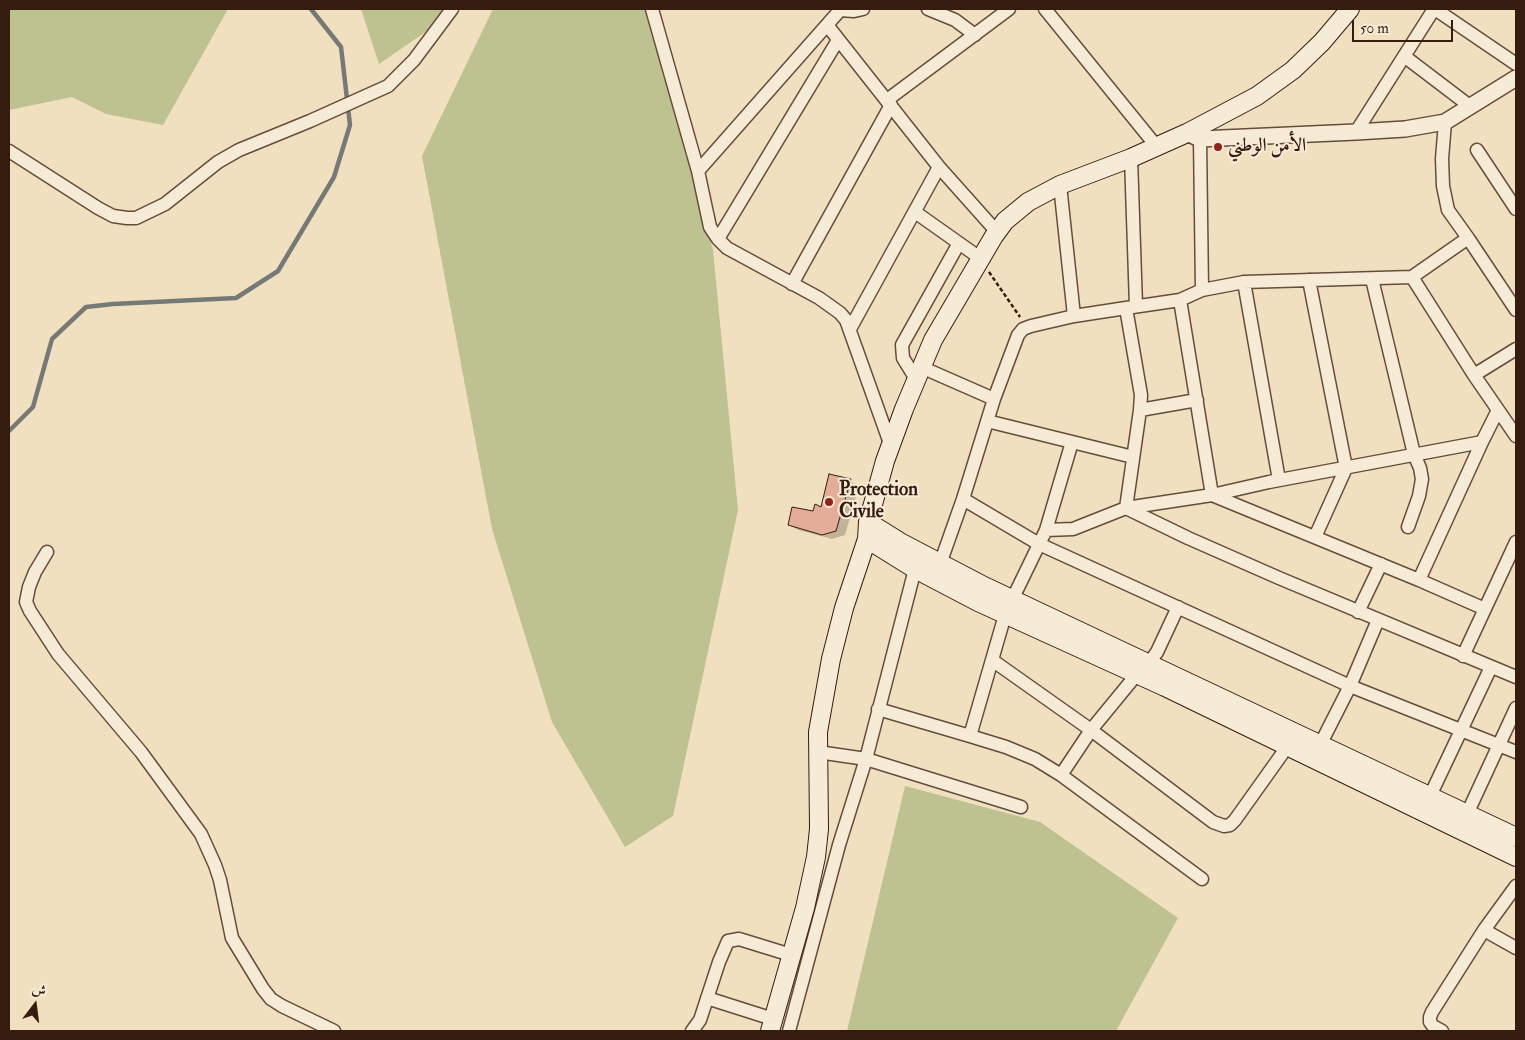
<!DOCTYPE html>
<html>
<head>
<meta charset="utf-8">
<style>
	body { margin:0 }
	#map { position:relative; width:1525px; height:1040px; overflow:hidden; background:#f1e0c0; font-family:"IM FELL Double Pica",Amiri,serif }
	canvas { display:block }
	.frame { position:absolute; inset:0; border:10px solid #361b0f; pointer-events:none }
	.north { position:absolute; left:10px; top:980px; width:50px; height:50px; -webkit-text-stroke:4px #f6ebd6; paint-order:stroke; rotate:15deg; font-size:14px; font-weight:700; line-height:20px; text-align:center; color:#361b0f }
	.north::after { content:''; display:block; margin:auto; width:18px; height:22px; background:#361b0f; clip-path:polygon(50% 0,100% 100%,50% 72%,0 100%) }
	.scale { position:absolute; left:1352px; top:20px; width:101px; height:22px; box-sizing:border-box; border:2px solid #361b0f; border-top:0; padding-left:6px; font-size:15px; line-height:18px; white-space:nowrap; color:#361b0f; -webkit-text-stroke:4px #f6ebd6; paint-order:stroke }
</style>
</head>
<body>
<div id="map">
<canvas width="1525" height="1040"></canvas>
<div class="frame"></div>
<div class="north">ش</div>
<div class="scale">50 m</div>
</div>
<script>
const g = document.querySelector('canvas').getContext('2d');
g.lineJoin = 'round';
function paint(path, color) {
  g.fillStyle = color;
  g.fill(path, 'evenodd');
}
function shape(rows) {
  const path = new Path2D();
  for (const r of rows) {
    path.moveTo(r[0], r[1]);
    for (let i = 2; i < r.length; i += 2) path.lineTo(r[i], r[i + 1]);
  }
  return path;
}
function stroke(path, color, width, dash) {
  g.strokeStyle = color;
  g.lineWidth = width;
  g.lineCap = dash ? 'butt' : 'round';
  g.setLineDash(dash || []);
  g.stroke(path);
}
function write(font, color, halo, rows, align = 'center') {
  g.font = font + ' "IM FELL Double Pica",Amiri,serif';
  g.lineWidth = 4;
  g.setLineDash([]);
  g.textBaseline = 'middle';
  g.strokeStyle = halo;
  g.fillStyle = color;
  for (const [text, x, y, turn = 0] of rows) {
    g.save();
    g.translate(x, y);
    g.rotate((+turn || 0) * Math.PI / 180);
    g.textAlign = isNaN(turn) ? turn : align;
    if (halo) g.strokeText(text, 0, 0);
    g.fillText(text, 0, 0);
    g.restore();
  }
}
paint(shape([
	[9,9,228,9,163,125,106,114,72,97,9,110],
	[361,9,459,9,379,64],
	[493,9,650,9,713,250,738,510,673,816,625,847,552,722,492,529,422,156],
	[905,786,1040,822,1178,918,1116,1031,847,1031]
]), '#bec190');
paint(shape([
	[850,481,859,486,845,535,832,539,798,530,789,525,821,509]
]), '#0003');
stroke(shape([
	[9,431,33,407,52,339,86,307,113,304,236,298,278,271,334,177,350,125,341,47,311,9]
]), '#757a77', 4.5);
const building = shape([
	[829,474,851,479,836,531,822,535,788,525,792,507,813,511,815,504,821,507,829,474]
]);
paint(building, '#e4ad98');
stroke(building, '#361b0f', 1);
const minor = shape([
	[652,9,698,171,710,227,718,239,727,248,819,298,840,313,846,320,891,446],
	[928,9,955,20,975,35],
	[1045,9,1157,147],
	[1435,9,1516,64],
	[840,10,854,11,863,9],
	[827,25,939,167,997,232],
	[1404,56,1471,107],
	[887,100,1009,9],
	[1356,132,1434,9],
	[1200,139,1202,290],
	[1477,150,1516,209],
	[9,151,98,208,113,216,127,218,136,218,165,204,218,162,239,150,310,121,388,86,414,60,452,9],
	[1131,158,1136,306],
	[698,171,841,9],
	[1060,185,1074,316],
	[915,212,980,258],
	[1468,238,1516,310],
	[718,239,838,40],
	[1412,277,1474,375,1516,436],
	[1372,279,1414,454,1420,468,1422,479,1419,496,1408,527],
	[1309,280,1346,468,1315,537],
	[1244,282,1279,480],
	[792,284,891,105],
	[1180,300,1212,495,1419,580,1482,442],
	[1126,308,1180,300,1202,290,1244,282,1412,277,1468,238,1448,210,1443,186,1442,159,1445,122],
	[850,329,939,167],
	[921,367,994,399],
	[1474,375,1516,349],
	[916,379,903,358,902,345,959,243],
	[1140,410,1197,400],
	[987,421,1133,457],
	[963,499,1039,544,1350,686,1516,752],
	[1046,530,1073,529,1126,508,1212,495,1269,482,1482,442,1498,410],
	[47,552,35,572,29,587,26,602,30,611,58,654,141,752,201,834,215,865,220,880,232,938,263,989,271,999,282,1006,334,1031],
	[940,564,963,499,994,399,1018,335,1023,329,1031,326,1074,316,1126,308,1141,395,1140,410,1126,508,1188,538,1279,578,1516,677],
	[1419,580,1485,609],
	[1012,600,1046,530,1072,442],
	[1358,612,1381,564],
	[1005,615,970,736,1006,747,1035,759,1061,775,1091,730,1137,674,1149,663,1157,652,1178,607],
	[1463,656,1516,542],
	[992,660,1091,730,1213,822,1224,826,1230,825,1235,820,1292,740],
	[878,709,970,736],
	[1317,751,1350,686,1378,620],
	[818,752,866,759,1021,807],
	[1061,775,1202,879],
	[1430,796,1491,667],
	[1467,814,1516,708],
	[1484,930,1516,948],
	[707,998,773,1019],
	[692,1031,700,1020,719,962,728,941,739,939,791,955],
	[789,1031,839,845,866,759,915,569],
	[1442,1031,1433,1026,1430,1022,1430,1017,1432,1012,1484,930,1516,886]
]);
const tertiary = shape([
	[1187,133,1200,139,1356,132,1405,129,1445,122,1516,78]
]);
const secondary = shape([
	[868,522,900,542,984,586,1516,837],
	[867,539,915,569,978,602,1165,687,1516,857],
	[770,1031,805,908,816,857,819,829,818,732,831,659,844,608,867,539,868,522,885,461,904,409,933,340,994,236,1005,221,1028,202,1060,185,1131,158,1187,133,1257,96,1293,70,1322,42,1350,9]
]);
stroke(minor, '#654c3b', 15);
stroke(tertiary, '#654c3b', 18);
stroke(secondary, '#361b0f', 20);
stroke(shape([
	[989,272,1020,317]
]), '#361b0f', 2.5, [4, 2.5]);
stroke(minor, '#f6ebd6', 12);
stroke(tertiary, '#f6ebd6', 15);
stroke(secondary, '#f6ebd6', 18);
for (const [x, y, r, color] of [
	[1218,147,5,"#8f2418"],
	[829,502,5,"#8f2418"]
]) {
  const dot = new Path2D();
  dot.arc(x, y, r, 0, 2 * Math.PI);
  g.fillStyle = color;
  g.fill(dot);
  stroke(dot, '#f6ebd6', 2);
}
write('bold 19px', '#361b0f', '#f6ebd6', [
	["الأمن الوطني",1228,147],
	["Protection",839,491],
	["Civile",839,513]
], 'left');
</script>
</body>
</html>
